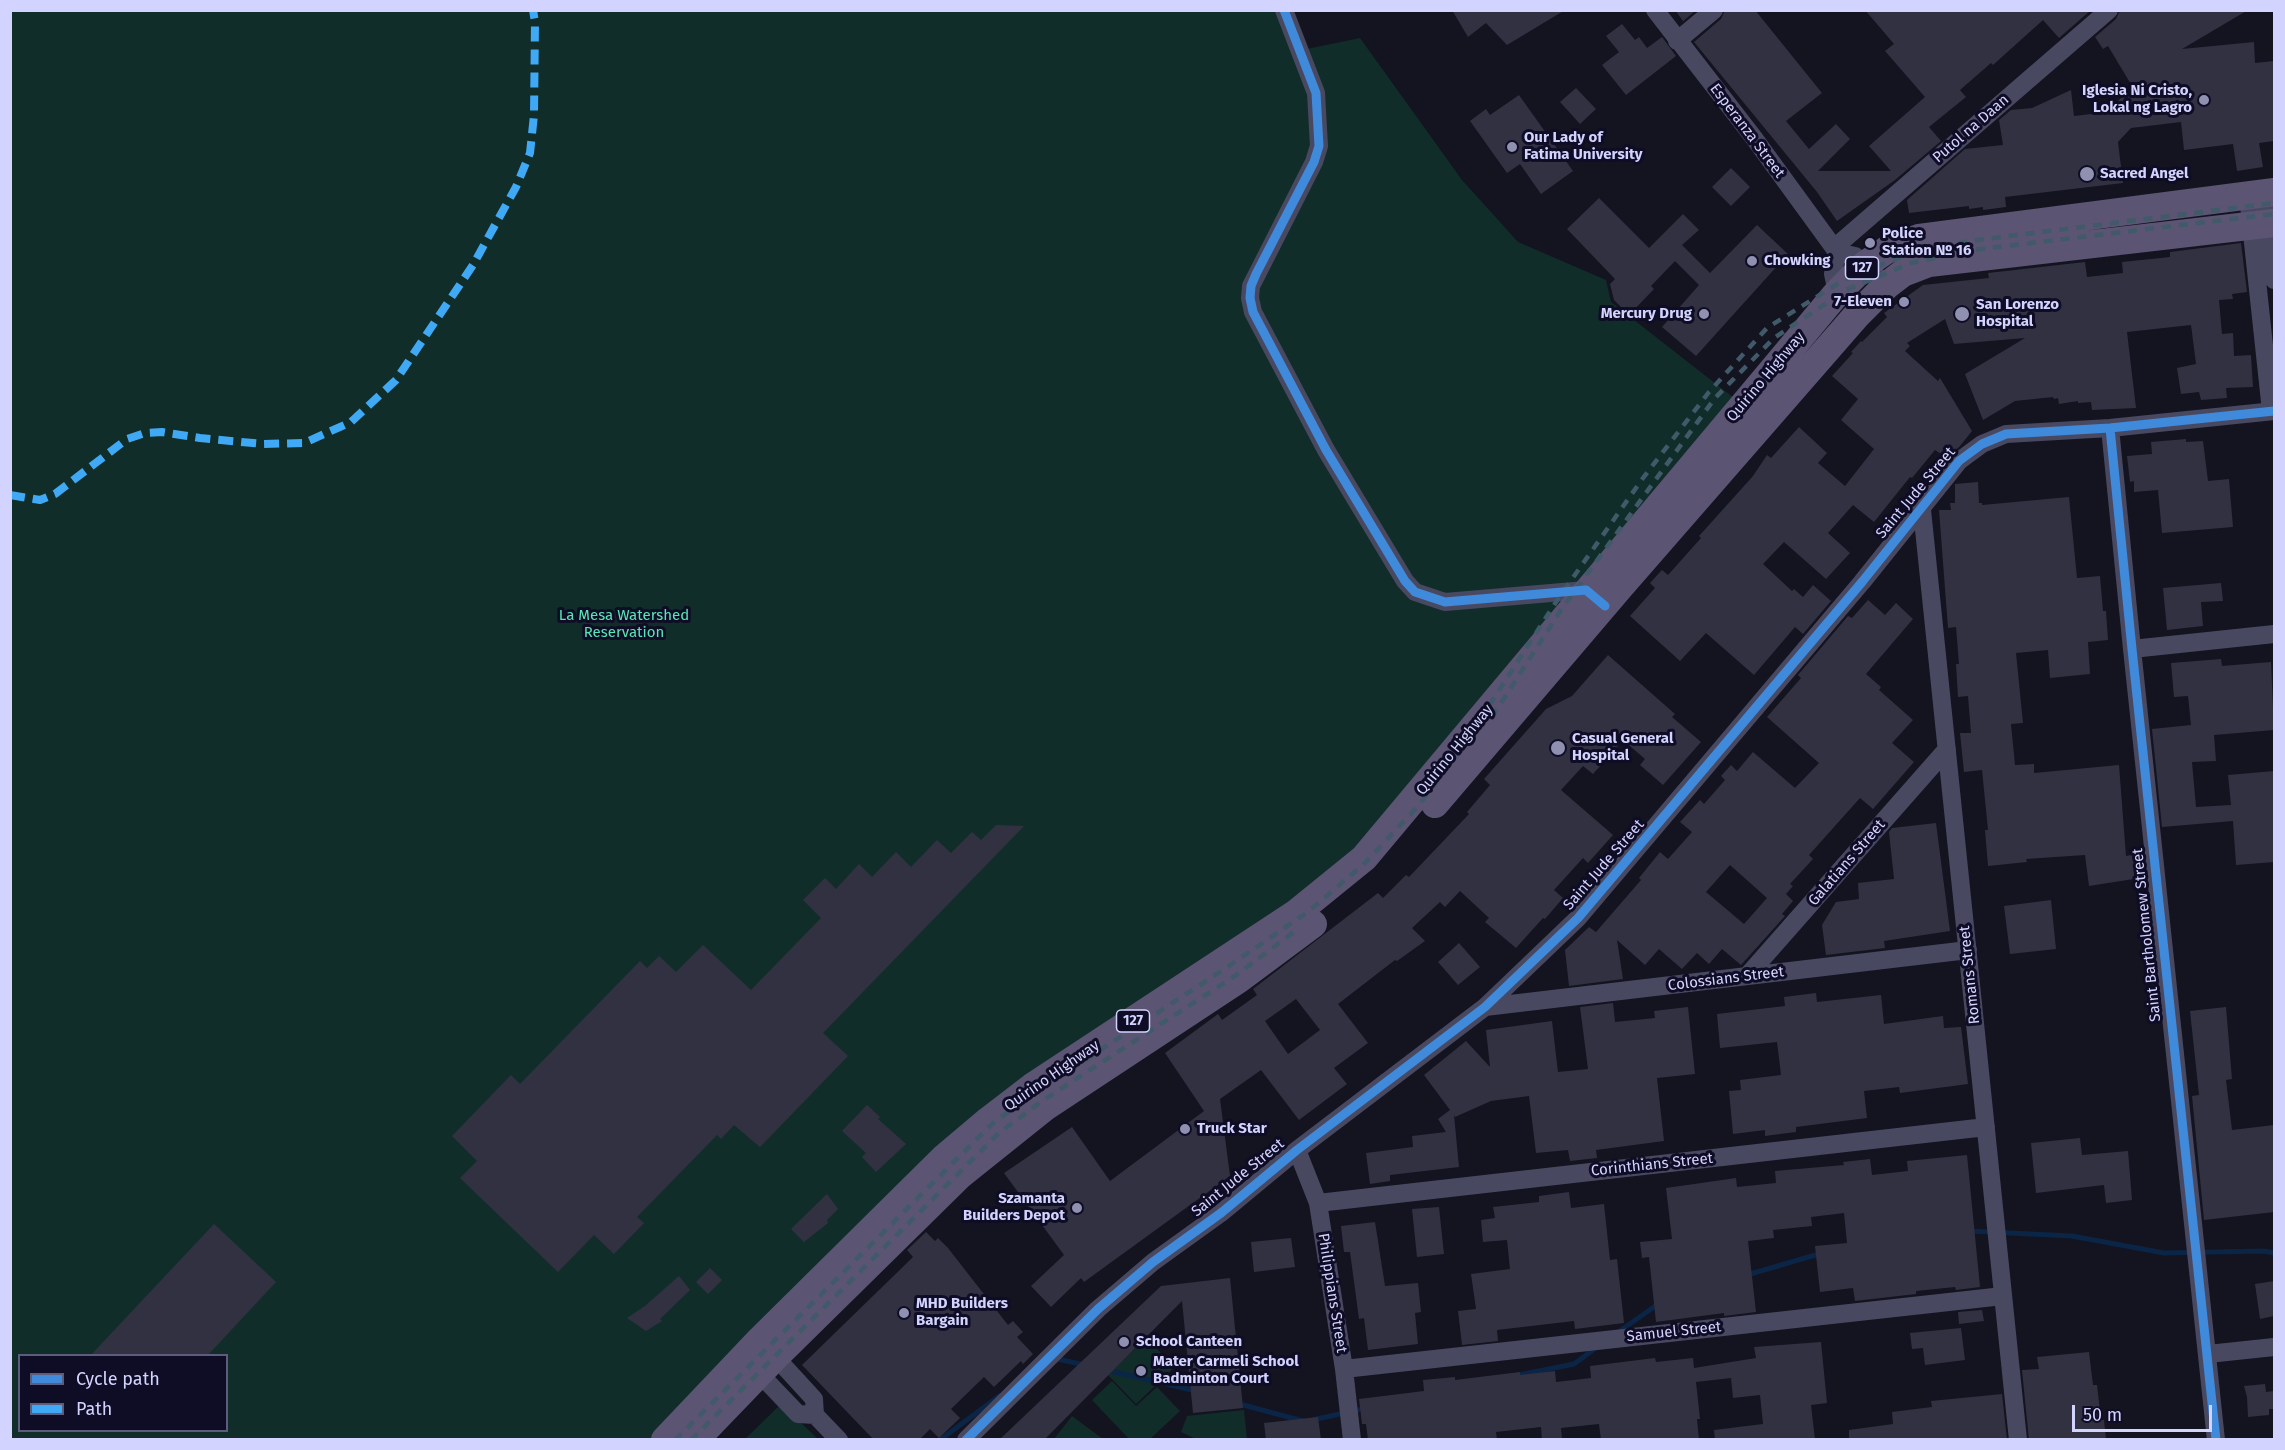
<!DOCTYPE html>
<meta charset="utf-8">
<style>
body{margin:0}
#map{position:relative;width:2285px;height:1450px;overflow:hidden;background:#141320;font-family:"Fira Sans",sans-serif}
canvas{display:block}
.frame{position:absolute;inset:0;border:12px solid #d3d3ff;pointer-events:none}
.legend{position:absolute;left:18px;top:1354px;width:210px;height:78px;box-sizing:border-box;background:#0f0d26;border:2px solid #5d5c7d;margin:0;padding:8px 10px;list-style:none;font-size:18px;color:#d3d3ff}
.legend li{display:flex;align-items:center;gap:12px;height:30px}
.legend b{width:30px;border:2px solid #5d5c7d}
.scale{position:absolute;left:2072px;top:1405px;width:140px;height:27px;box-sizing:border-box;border:3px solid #d3d3ff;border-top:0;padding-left:8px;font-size:18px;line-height:21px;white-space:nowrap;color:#d3d3ff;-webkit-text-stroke:4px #0f0d26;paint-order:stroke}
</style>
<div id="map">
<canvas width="2285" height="1450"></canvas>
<div class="frame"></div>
<ul class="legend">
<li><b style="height:8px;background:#408adc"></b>Cycle path</li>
<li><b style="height:8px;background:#3fa9f5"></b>Path</li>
</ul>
<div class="scale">50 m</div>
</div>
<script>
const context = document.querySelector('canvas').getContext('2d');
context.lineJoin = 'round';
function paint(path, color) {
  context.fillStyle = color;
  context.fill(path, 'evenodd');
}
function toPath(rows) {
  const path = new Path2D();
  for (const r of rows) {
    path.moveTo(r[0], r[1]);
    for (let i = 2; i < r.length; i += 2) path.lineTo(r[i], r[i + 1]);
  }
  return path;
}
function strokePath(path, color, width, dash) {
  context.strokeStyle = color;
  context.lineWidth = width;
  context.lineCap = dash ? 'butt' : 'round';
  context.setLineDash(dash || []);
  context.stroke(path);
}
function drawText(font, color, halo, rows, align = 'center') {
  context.font = font + ' "Fira Sans",sans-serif';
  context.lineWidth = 6;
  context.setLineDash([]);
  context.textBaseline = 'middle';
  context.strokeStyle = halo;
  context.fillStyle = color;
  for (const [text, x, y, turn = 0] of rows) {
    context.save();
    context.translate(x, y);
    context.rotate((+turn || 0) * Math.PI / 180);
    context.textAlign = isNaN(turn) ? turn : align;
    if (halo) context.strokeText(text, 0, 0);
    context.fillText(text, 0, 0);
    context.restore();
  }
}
paint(toPath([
 [10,11,1286,11,1302,50,1360,38,1462,180,1518,242,1606,280,1611,302,1734,398,1586,590,1295,914,665,1439,11,1439],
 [20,1356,226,1356,226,1430,20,1430],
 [1146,1338,1175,1367,1136,1404,1108,1375],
 [1112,1381,1136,1406,1157,1387,1180,1411,1150,1439,1129,1439,1092,1400],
 [781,1404,818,1439,744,1440],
 [1244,1410,1247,1439,1196,1439,1181,1432,1187,1416],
 [1072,1416,1103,1439,1054,1439]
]), '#112d2a');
strokePath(toPath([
 [1969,1231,2072,1236,2164,1253,2264,1251,2274,1253],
 [1747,1275,1822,1253],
 [1617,1333,1658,1304],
 [1053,1358,1085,1365],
 [1106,1370,1196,1391],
 [1514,1376,1574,1364,1597,1347],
 [1236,1403,1303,1421],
 [1312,1420,1367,1408],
 [940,1440,999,1396]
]), '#0a2546', 5);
paint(toPath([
 [1452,10,1565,10,1507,45,1486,23,1468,37],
 [1675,10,1696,10,1680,24,1683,21],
 [1725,10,1755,10,1822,93,1786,121,1809,149,1836,124,1850,139,1818,171,1891,171,1869,146,1925,97,1885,51,1894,44,1865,10,2091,10,2059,38,2043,20,1993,65,1991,63,1960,90,1966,97,1929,127,1941,141,1895,180,1837,221,1817,192,1694,42,1721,19],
 [2120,10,2248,10,2182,49,2254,42,2255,63,2274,61,2274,141,2259,143,2263,167,2237,171,2233,144,2184,150,2181,122,2131,128,2118,142,2123,183,2005,197,2006,207,1983,210,1983,207,1969,209,1969,206,1909,213,1907,200,1965,149,2003,145,1999,120,2011,110,2032,108,2071,90,2074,116,2108,112,2132,86,2108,46,2103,49,2095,37,2116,19],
 [1622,24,1635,40,1639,37,1647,48,1662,37,1676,56,1626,95,1602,65,1619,52,1606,36],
 [1576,88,1596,109,1580,124,1560,102],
 [1519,95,1573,171,1541,194,1520,164,1507,173,1470,121,1486,109,1490,115],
 [1731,168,1750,187,1731,206,1712,187],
 [1599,198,1649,248,1683,214,1699,230,1682,245,1710,273,1757,225,1788,254,1696,356,1662,327,1699,285,1675,261,1651,286,1654,289,1629,315,1614,300,1610,284,1615,279,1567,229],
 [2241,243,2247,292,2232,294,2233,299,2219,300,2222,334,2233,333,2234,356,2251,355,2253,387,2226,388,2227,398,2201,400,2199,392,2181,394,2177,368,2196,364,2191,325,2127,332,2136,408,2092,410,2091,402,2078,403,2078,401,2059,404,2058,398,2054,399,2053,397,2015,401,1983,420,1965,374,2025,338,1954,344,1945,319,1907,343,1910,346,1905,351,1938,381,1940,378,1972,431,1960,446,1947,458,1935,450,1912,478,1910,477,1874,522,1853,505,1828,533,1850,553,1826,579,1784,542,1763,564,1792,591,1794,589,1803,597,1813,585,1831,601,1803,634,1795,627,1754,675,1706,633,1680,661,1630,616,1655,588,1650,583,1662,570,1668,575,1701,538,1699,536,1753,476,1767,455,1771,458,1799,427,1827,453,1818,463,1845,486,1874,449,1841,420,1858,399,1832,376,1853,353,1851,352,1861,341,1862,342,1887,317,1884,313,1923,285,1989,278,1988,273,2085,262,2087,277,2123,273,2122,262,2170,257,2170,252],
 [2186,439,2186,442,2203,441,2208,481,2229,479,2233,527,2162,533,2158,490,2134,492,2134,481,2130,482,2127,456,2152,454,2151,442],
 [1978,482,1979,503,1982,503,1982,505,2069,497,2077,578,2100,576,2103,611,2106,611,2108,640,2088,642,2090,674,2050,678,2048,650,2016,653,2023,723,2011,724,2015,765,2034,764,2034,773,2119,765,2126,856,2137,854,2140,878,2089,886,2085,855,2026,859,2027,862,1988,866,1985,830,1988,830,1982,770,1964,772,1960,733,1971,733,1968,696,1958,697,1956,664,1959,664,1956,627,1948,628,1939,510,1951,510,1950,503,1955,503,1955,484],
 [2221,583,2223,601,2201,602,2203,626,2167,630,2163,588],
 [1868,600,1885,615,1896,603,1913,619,1866,674,1881,687,1879,690,1913,720,1892,743,1914,762,1873,809,1860,798,1809,855,1813,859,1790,884,1793,886,1786,894,1793,901,1782,914,1785,916,1741,965,1722,949,1709,964,1697,953,1682,969,1659,949,1645,965,1617,940,1623,979,1569,986,1565,950,1589,927,1596,932,1641,880,1639,878,1660,852,1668,859,1692,832,1680,822,1700,800,1704,804,1725,780,1721,776,1731,765,1737,771,1753,752,1795,788,1819,763,1767,717,1801,678,1798,675,1848,616,1852,618],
 [1730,865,1767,898,1744,924,1706,892],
 [1608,655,1675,714,1672,717,1701,742,1663,785,1640,765,1645,759,1623,740,1593,774,1583,766,1561,790,1613,835,1588,863,1583,858,1554,890,1563,898,1545,919,1543,918,1516,948,1485,922,1489,918,1460,891,1445,907,1440,902,1412,928,1425,941,1397,961,1395,960,1338,1004,1368,1043,1334,1068,1347,1084,1299,1120,1261,1070,1220,1099,1230,1176,1084,1282,1081,1278,1051,1307,1031,1286,1064,1255,1004,1173,1072,1127,1110,1181,1204,1111,1165,1053,1218,1014,1222,1020,1257,995,1253,989,1378,893,1383,898,1406,875,1409,877,1469,814,1467,812,1490,785,1484,779,1546,709,1572,696],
 [1296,999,1320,1030,1288,1054,1265,1021],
 [2221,659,2222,666,2271,662,2274,730,2214,735,2216,761,2192,762,2196,807,2231,805,2228,775,2274,771,2274,862,2236,865,2233,821,2162,827,2152,729,2191,725,2188,696,2174,697,2171,663],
 [1936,823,1950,931,1884,941,1885,948,1826,955,1822,925,1836,902,1859,899,1858,883,1894,879,1889,832,1892,828],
 [996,825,1024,826,823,1033,848,1056,760,1147,734,1125,721,1139,717,1135,637,1217,644,1223,614,1254,594,1235,558,1272,460,1178,477,1161,452,1136,511,1075,520,1084,640,961,647,968,659,956,676,972,703,945,751,990,821,918,803,900,825,878,836,889,859,864,872,877,896,852,911,867,937,840,951,853,972,832,981,840],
 [2051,900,2056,949,2010,954,2004,906],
 [1459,943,1480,967,1458,985,1438,962],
 [1816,993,1817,1002,1881,995,1884,1024,1943,1016,1944,1028,1961,1027,1968,1084,1900,1093,1899,1087,1864,1091,1867,1118,1796,1127,1796,1132,1765,1136,1765,1130,1733,1134,1729,1091,1741,1090,1740,1080,1781,1075,1777,1042,1720,1048,1717,1014,1785,1006,1784,997],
 [1613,1003,1615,1022,1655,1018,1654,1011,1688,1007,1695,1074,1657,1078,1664,1141,1596,1150,1597,1158,1570,1161,1568,1150,1536,1153,1529,1096,1491,1101,1455,1117,1454,1115,1459,1167,1390,1175,1390,1181,1370,1184,1366,1153,1413,1147,1412,1136,1446,1132,1438,1119,1450,1110,1424,1075,1466,1041,1490,1067,1486,1030,1552,1021,1558,1072,1588,1069,1580,1007],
 [2226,1007,2232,1079,2226,1080,2232,1130,2274,1125,2274,1212,2204,1220,2192,1096,2199,1095,2190,1011],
 [867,1105,880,1117,878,1119,906,1144,876,1172,862,1157,866,1153,842,1131],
 [2080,1138,2082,1155,2128,1151,2132,1200,2106,1203,2104,1185,2036,1193,2031,1143],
 [1967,1155,1980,1287,1956,1290,1955,1287,1916,1291,1916,1294,1855,1301,1853,1288,1820,1292,1815,1246,1847,1243,1844,1213,1811,1217,1812,1226,1773,1230,1774,1238,1748,1241,1756,1312,1724,1316,1724,1313,1656,1322,1649,1257,1642,1258,1640,1242,1672,1239,1666,1188,1736,1178,1737,1187,1776,1183,1775,1171,1844,1165,1843,1162,1870,1159,1872,1175,1908,1171,1907,1161],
 [1569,1192,1571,1208,1604,1204,1610,1260,1617,1259,1624,1323,1575,1329,1574,1321,1497,1330,1498,1341,1462,1345,1458,1311,1476,1309,1471,1274,1510,1269,1507,1240,1483,1242,1481,1220,1495,1218,1493,1207,1539,1202,1539,1196],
 [827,1194,838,1209,827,1220,828,1223,804,1242,791,1229],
 [1439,1207,1444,1254,1417,1257,1412,1209],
 [1375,1222,1385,1286,1418,1283,1421,1312,1415,1313,1418,1344,1368,1350,1364,1318,1359,1319,1350,1252,1344,1252,1341,1226],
 [214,1224,276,1282,207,1356,90,1356],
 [926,1232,935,1241,938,1238,948,1248,1008,1325,1013,1321,1023,1332,1017,1337,1033,1354,1023,1364,1021,1361,994,1387,984,1377,951,1409,960,1418,939,1438,930,1429,919,1440,874,1440,802,1365,913,1257,907,1250],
 [1291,1238,1295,1267,1254,1272,1251,1242],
 [710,1268,722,1280,708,1294,696,1282],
 [679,1276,690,1290,660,1319,662,1321,646,1331,627,1318,645,1306],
 [1230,1278,1243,1408,1193,1413,1182,1301,1044,1440,999,1440,1161,1286],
 [2274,1281,2274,1316,2260,1319,2255,1284],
 [1982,1310,1984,1321,1959,1324,1958,1312],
 [1961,1328,1965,1360,1925,1365,1923,1348,1912,1349,1910,1333],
 [1821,1342,1827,1403,1811,1405,1815,1440,1715,1440,1714,1430,1763,1424,1760,1395,1733,1398,1731,1378,1696,1382,1700,1419,1697,1419,1699,1440,1601,1440,1599,1424,1561,1428,1562,1439,1554,1440,1542,1440,1541,1427,1496,1432,1497,1440,1368,1440,1366,1424,1362,1424,1359,1399,1424,1391,1423,1380,1455,1377,1455,1380,1520,1372,1520,1375,1555,1371,1556,1382,1591,1378,1590,1366,1655,1358,1656,1362,1693,1358,1694,1368,1756,1358,1754,1347],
 [2089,1352,2093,1385,2097,1385,2101,1420,2104,1420,2106,1440,2029,1440,2022,1370,2039,1369,2037,1357],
 [2265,1384,2266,1392,2274,1391,2274,1409,2269,1409,2269,1415,2248,1417,2247,1397,2244,1386],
 [2002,1394,2007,1440,1849,1440,1849,1430,1893,1424,1892,1412,1932,1407,1931,1401],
 [1318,1417,1321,1440,1266,1440,1264,1423]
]), '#323142');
strokePath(toPath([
 [1284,10,1316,93,1319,146,1314,162,1251,286,1250,298,1253,312,1326,450,1405,581,1415,592,1445,602,1586,590,1592,595],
 [1655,10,1754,138,1837,252,1855,256,1866,264,1886,286],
 [1677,41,1714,10],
 [2265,193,2274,280],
 [2248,196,2271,411],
 [1834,248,2109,10],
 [1837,252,1833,274,1837,293],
 [2110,428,2132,649,2216,1440],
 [1922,510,2018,1440],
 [2132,649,2274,634],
 [1747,976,1947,749],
 [1485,1007,1968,950],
 [1297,1150,1318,1203,1344,1369,1352,1440],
 [1318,1203,1986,1127],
 [769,1350,814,1399,815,1415,839,1440],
 [2208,1354,2274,1347],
 [753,1367,798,1414,815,1415],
 [1344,1369,2003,1296],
 [966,1440,1098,1309,1153,1262,1221,1213,1297,1150,1485,1007,1578,918,1862,582,1959,461,1982,444,2006,434,2110,428,2274,411]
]), '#484961', 18);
strokePath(toPath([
 [1435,804,1620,587,1857,315,1886,286,1903,273,1929,263,2274,223],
 [665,1440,760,1340,944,1158,989,1120,1032,1087,1295,914,1364,858,1797,341,1837,293,1866,264,1888,249,1919,238,2274,192],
 [695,1440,775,1357,960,1175,1045,1107,1239,979,1313,924]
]), '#5b5473', 28);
strokePath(toPath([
 [1492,717,1561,610,1715,398,1774,338,1846,290,1911,263,1972,250,2274,214],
 [675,1440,992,1124,1036,1092,1229,966,1309,911,1365,863,1419,805,1463,746,1558,599,1643,478,1709,392,1767,328,1842,281,1908,254,1969,241,2274,203],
 [691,1440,999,1133,1042,1101,1235,976,1294,932]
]), '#405a6a', 4.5, [9, 8]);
strokePath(toPath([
 [10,495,40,500,55,494,127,439,145,433,162,432,200,438,263,444,304,443,351,422,396,380,473,265,516,187,530,153,534,115,535,22,533,10]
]), '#3fa9f5', 8, [15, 8]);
strokePath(toPath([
 [1284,10,1316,93,1319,146,1314,162,1256,274,1251,286,1250,298,1253,312,1326,450,1405,581,1415,592,1445,602,1586,590,1605,606],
 [2110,428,2132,649,2216,1440],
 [966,1440,1098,1309,1153,1262,1221,1213,1297,1150,1485,1007,1578,918,1862,582,1959,461,1982,444,2006,434,2110,428,2274,411]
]), '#408adc', 9);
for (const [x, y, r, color] of [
 [2204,100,6,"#9090b1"],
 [1512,147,6,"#9090b1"],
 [2087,174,8,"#9090b1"],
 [1870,243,6,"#9090b1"],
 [1752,261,6,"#9090b1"],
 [1904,302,6,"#9090b1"],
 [1704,314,6,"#9090b1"],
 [1962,314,8,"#9090b1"],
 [1558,748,8,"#9090b1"],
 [1185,1129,6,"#9090b1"],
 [1077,1208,6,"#9090b1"],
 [904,1313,6,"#9090b1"],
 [1124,1342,6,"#9090b1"],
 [1141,1371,6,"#9090b1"]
]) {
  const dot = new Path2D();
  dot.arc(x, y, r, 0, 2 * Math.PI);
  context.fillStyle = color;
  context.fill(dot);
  strokePath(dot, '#0f0d26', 2);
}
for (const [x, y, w] of [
 [1862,268,33],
 [1133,1021,33]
]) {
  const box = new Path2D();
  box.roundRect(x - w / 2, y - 11, w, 22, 4.5);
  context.fillStyle = '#0f0d26';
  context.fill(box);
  strokePath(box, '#d3d3ff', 1.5);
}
drawText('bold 14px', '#d3d3ff', null, [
 ["127",1862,268],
 ["127",1133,1021]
]);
drawText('bold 15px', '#d3d3ff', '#0f0d26', [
 ["Iglesia Ni Cristo,",2192,91,"right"],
 ["Lokal ng Lagro",2192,108,"right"],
 ["Our Lady of",1524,138],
 ["Fatima University",1524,155],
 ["Sacred Angel",2100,174],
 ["Police",1882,234],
 ["Station № 16",1882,251],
 ["Chowking",1764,261],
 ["7-Eleven",1892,302,"right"],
 ["San Lorenzo",1976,305],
 ["Hospital",1976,322],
 ["Mercury Drug",1692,314,"right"],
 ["Casual General",1572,739],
 ["Hospital",1572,756],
 ["Truck Star",1197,1129],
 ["Szamanta",1065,1199,"right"],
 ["Builders Depot",1065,1216,"right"],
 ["MHD Builders",916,1304],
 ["Bargain",916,1321],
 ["School Canteen",1136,1342],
 ["Mater Carmeli School",1153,1362],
 ["Badminton Court",1153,1379]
], 'left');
drawText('15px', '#d3d3ff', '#0f0d26', [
 ["Putol na Daan",1971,129,-41],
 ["Esperanza Street",1747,131,53],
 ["Quirino Highway",1766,377,-50],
 ["Saint Jude Street",1916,493,-50],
 ["Quirino Highway",1455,750,-51],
 ["Galatians Street",1847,863,-49],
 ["Saint Jude Street",1604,865,-49],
 ["Saint Bartholomew Street",2147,935,-96],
 ["Romans Street",1970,975,-96],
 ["Colossians Street",1726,979,-7],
 ["Quirino Highway",1052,1076,-35],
 ["Corinthians Street",1652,1165,-6],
 ["Saint Jude Street",1238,1178,-39],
 ["Philippians Street",1332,1293,81],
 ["Samuel Street",1674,1332,-6]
]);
drawText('15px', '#57e7b5', '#0f0d26', [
 ["La Mesa Watershed",624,616],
 ["Reservation",624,633]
]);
</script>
